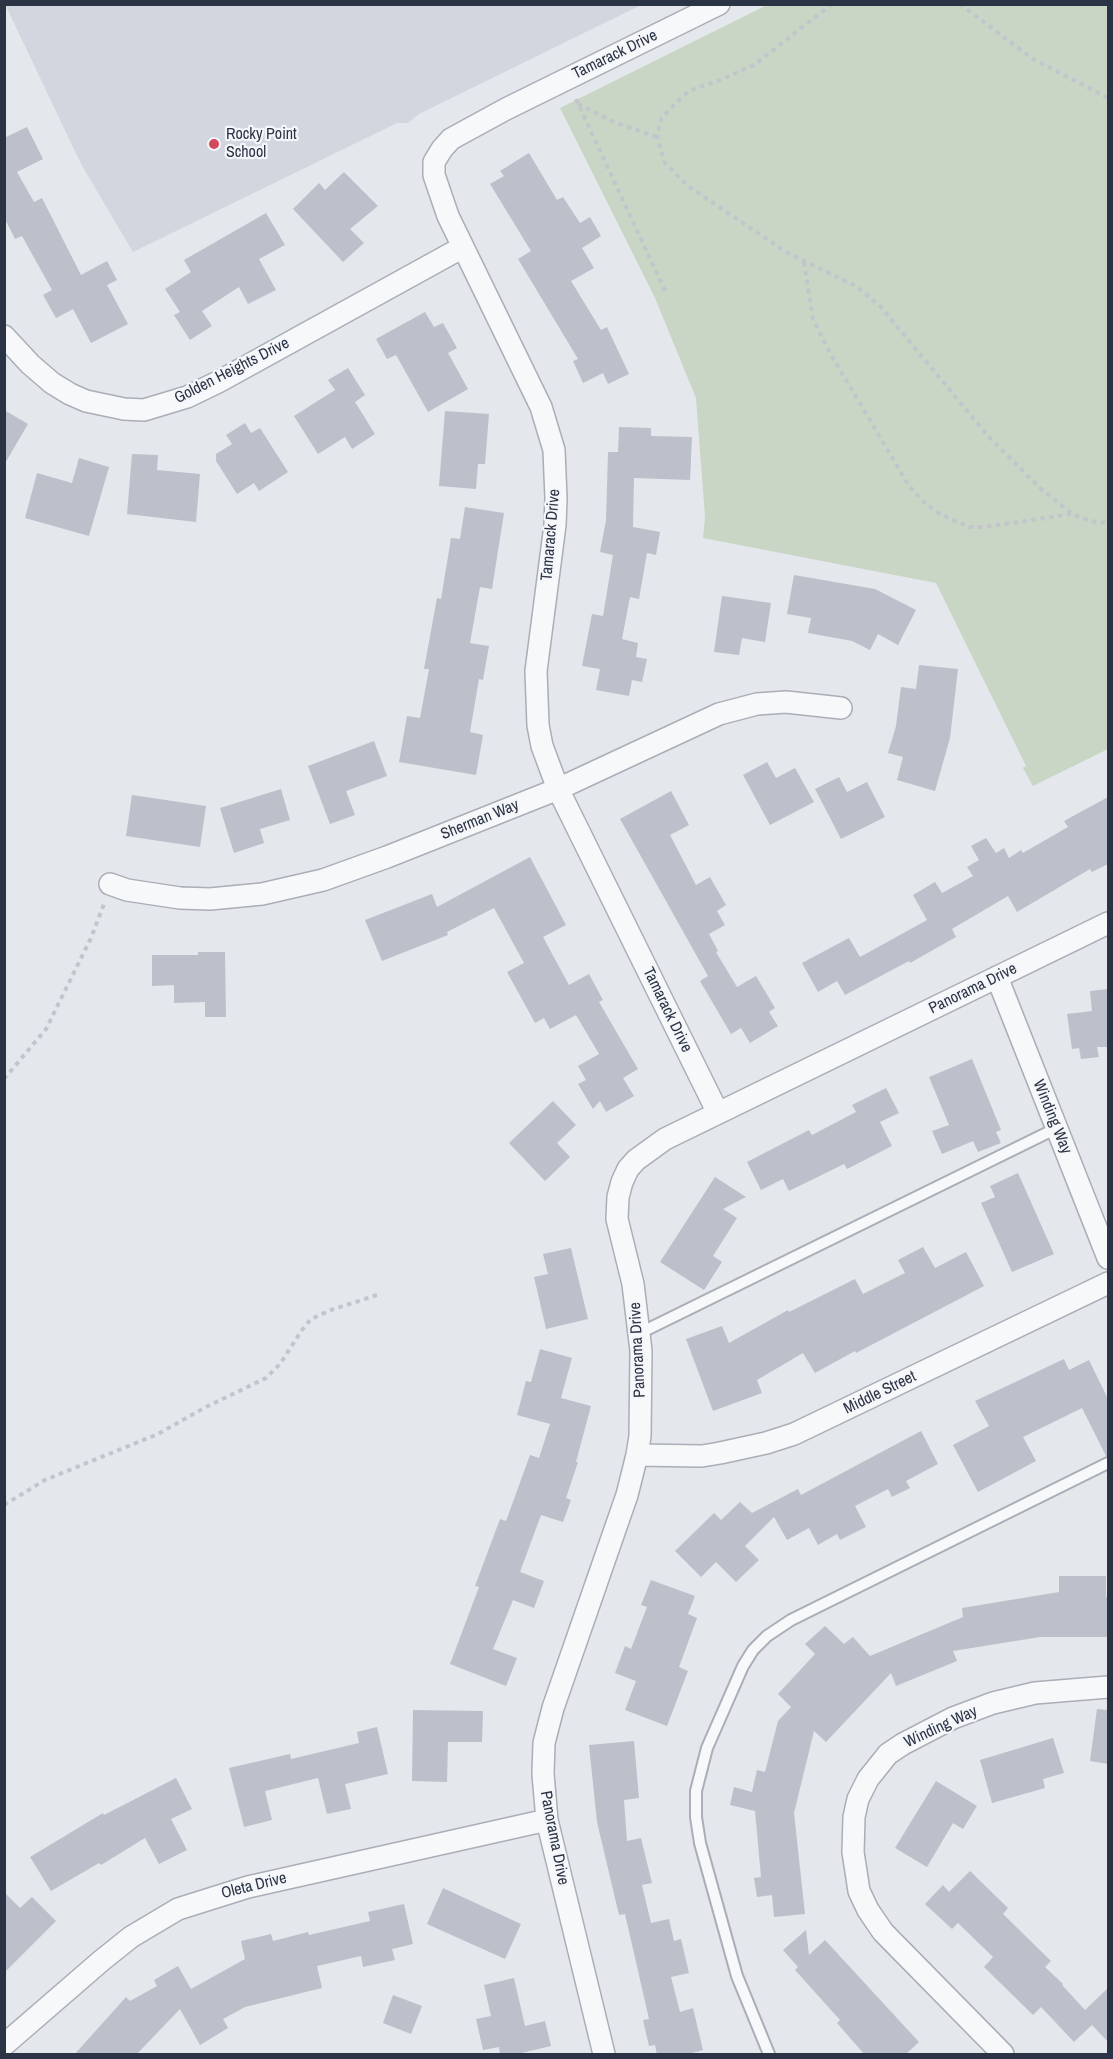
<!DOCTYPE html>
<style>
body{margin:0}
#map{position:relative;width:1113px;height:2059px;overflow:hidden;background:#e4e7ec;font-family:"Archivo Narrow",sans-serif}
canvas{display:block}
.frame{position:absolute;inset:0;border:6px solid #2b3445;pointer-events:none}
</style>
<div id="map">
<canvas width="1113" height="2059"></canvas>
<div class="frame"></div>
</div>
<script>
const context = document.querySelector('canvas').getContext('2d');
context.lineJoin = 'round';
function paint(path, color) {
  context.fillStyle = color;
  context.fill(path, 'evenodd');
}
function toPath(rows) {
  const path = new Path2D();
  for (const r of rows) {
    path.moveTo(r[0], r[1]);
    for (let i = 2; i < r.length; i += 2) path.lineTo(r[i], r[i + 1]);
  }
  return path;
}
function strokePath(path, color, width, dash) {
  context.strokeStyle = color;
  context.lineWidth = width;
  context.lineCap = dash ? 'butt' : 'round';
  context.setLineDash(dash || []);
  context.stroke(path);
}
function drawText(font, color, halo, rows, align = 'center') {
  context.font = font + ' "Archivo Narrow",sans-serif';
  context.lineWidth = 4.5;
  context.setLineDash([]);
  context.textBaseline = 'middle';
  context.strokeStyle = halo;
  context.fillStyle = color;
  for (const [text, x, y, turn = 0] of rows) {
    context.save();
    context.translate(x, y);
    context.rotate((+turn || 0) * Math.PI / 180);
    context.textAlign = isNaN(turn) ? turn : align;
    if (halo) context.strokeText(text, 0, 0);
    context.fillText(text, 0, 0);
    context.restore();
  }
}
paint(toPath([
 [5,4,641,4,641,5,419,114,408,123,397,123,133,252,81,164]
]), '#d2d6de');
paint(toPath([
 [769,4,1108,5,1108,749,1033,786,1023,768,1026,766,936,583,703,538,705,517,696,398,655,298,560,108]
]), '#c9d6c5');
paint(toPath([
 [27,127,43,159,17,172,34,202,42,198,81,275,107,261,117,280,107,285,128,324,91,343,73,309,56,318,43,295,52,290,22,236,15,239,4,217,4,138],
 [529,153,557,200,563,197,580,223,590,217,601,236,582,248,594,268,571,281,601,330,607,327,629,374,608,384,603,373,583,383,573,361,578,359,518,259,531,251,490,184,504,176,500,171],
 [344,172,378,206,350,229,364,243,343,262,293,209,319,183,325,190],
 [266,213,285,245,259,259,276,290,248,304,239,287,202,311,212,326,190,340,174,315,180,312,165,289,191,272,184,260],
 [425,312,434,327,443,323,457,348,448,353,468,389,428,412,396,355,387,359,376,339],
 [348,368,365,395,355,402,375,434,352,449,345,437,318,454,294,416,335,390,328,380],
 [4,410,28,424,4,465],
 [445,411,489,414,485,464,478,464,476,489,439,486],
 [245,423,251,433,260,428,288,472,259,491,254,483,237,494,216,461,216,454,232,444,226,435],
 [619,427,651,428,651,436,692,437,690,480,634,478,633,527,660,532,656,555,647,553,639,599,630,597,622,639,638,643,636,657,647,659,642,682,632,680,629,696,596,690,600,669,582,666,592,614,603,616,613,555,600,552,606,520,608,452,618,452],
 [132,454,158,455,157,470,200,474,196,522,127,514],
 [79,458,109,467,89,536,25,518,37,473,72,483],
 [465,507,504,513,492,589,480,587,470,643,489,646,483,680,479,679,470,732,483,735,476,775,399,762,407,716,420,718,429,669,424,669,437,598,441,599,451,538,460,539],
 [794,575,875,589,916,610,898,645,878,634,870,650,852,641,808,633,811,618,787,614],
 [722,596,771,603,765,642,742,638,739,655,714,652],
 [919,665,958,669,950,738,935,791,897,780,903,757,888,753,896,726,901,687,916,689],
 [374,741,387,776,346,791,355,815,330,824,308,766],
 [767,762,776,778,795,768,814,802,770,825,743,775],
 [839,777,847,792,867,782,885,817,841,839,815,789],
 [281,789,290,820,260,829,264,843,234,853,220,808],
 [671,791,689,825,670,835,696,885,710,877,726,905,717,911,725,925,709,934,718,951,716,952,737,987,756,976,775,1008,769,1012,778,1026,750,1043,741,1028,731,1034,700,981,708,976,620,819],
 [132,795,206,806,200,847,126,836],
 [1108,797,1108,864,1092,872,1090,869,1017,912,1008,896,952,929,956,937,910,963,909,961,845,995,837,981,818,992,802,963,849,938,860,957,927,920,913,895,935,882,942,893,973,876,967,867,979,860,971,846,986,838,996,853,1004,848,1009,858,1021,850,1023,853,1068,827,1064,821],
 [530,857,566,925,543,937,569,985,589,974,603,1000,599,1002,638,1069,623,1078,634,1096,606,1112,600,1101,593,1109,578,1084,586,1080,578,1066,599,1054,576,1015,550,1029,544,1018,535,1023,507,972,524,963,494,908,447,932,448,935,382,961,365,920,432,894,437,907],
 [198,952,225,952,226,1017,205,1017,205,1002,174,1003,174,985,152,986,152,955,198,955],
 [1108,989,1108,1047,1097,1047,1099,1057,1081,1059,1079,1048,1072,1049,1067,1014,1092,1011,1090,991],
 [972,1059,1001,1130,996,1132,1001,1143,978,1152,973,1141,942,1154,932,1131,949,1125,929,1077],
 [886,1088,899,1113,880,1122,892,1146,847,1169,844,1164,789,1191,783,1179,761,1190,747,1162,809,1130,812,1135,856,1112,852,1105],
 [553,1101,576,1125,557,1143,570,1157,545,1181,509,1143],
 [1018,1173,1054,1254,1012,1272,981,1203,995,1197,990,1186],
 [715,1177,746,1197,723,1209,737,1218,713,1256,722,1262,704,1290,660,1262],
 [923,1247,935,1268,966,1252,984,1286,856,1353,855,1351,815,1373,803,1353,757,1380,762,1393,713,1411,686,1339,722,1326,729,1343,788,1310,789,1312,855,1279,863,1294,905,1273,898,1260],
 [571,1248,588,1319,546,1329,534,1277,548,1274,543,1254],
 [540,1349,572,1358,561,1398,591,1406,576,1462,578,1462,566,1498,571,1500,563,1522,541,1515,520,1572,544,1581,534,1608,513,1600,493,1649,517,1658,506,1686,450,1664,479,1587,475,1586,500,1519,506,1521,530,1455,539,1458,550,1424,517,1415,526,1381,531,1382],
 [1064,1359,1069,1370,1089,1360,1108,1399,1108,1456,1106,1456,1082,1408,1023,1437,1036,1461,978,1492,953,1445,989,1426,975,1401],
 [921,1431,938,1464,906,1481,910,1488,892,1497,888,1489,855,1506,866,1527,840,1540,837,1534,818,1545,809,1528,787,1540,774,1517,745,1546,759,1560,736,1582,716,1562,701,1577,675,1551,714,1513,721,1520,740,1502,752,1513,798,1489,801,1495],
 [1059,1576,1106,1576,1106,1597,1108,1597,1108,1637,1040,1637,953,1651,957,1661,896,1686,891,1673,826,1742,814,1731,794,1813,805,1914,774,1917,772,1895,757,1897,754,1878,761,1877,755,1811,730,1805,734,1787,752,1792,757,1770,765,1772,778,1721,791,1707,778,1694,815,1654,805,1644,825,1626,844,1644,853,1637,870,1656,963,1617,962,1608,1059,1592],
 [651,1580,695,1596,688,1614,697,1618,679,1667,688,1671,667,1726,625,1710,636,1681,615,1673,625,1646,631,1649,647,1607,641,1605],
 [1097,1709,1108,1710,1108,1764,1090,1761],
 [413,1710,483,1711,482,1742,448,1742,447,1782,412,1781],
 [377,1727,388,1774,345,1784,351,1809,327,1814,318,1778,265,1791,272,1820,244,1827,229,1768,290,1754,291,1759,359,1743,357,1732],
 [1053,1738,1064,1773,1043,1779,1045,1788,992,1803,980,1760],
 [634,1741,639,1798,624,1800,627,1841,641,1838,652,1883,642,1885,651,1923,669,1919,674,1941,681,1939,689,1973,671,1977,680,2012,693,2008,703,2050,685,2055,657,2055,655,2045,649,2046,643,2020,649,2019,625,1914,619,1915,597,1822,589,1745],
 [176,1778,192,1809,171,1819,187,1850,159,1864,145,1838,101,1865,99,1863,51,1891,30,1857,103,1813,104,1815],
 [936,1781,977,1806,963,1829,953,1823,927,1867,895,1848],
 [970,1871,1008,1908,1003,1914,1051,1961,1045,1967,1063,1984,1062,1985,1085,2010,1108,1988,1108,2042,1092,2025,1074,2042,1041,2007,1033,2015,984,1967,993,1957,958,1923,952,1929,925,1904,943,1885,949,1892],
 [443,1888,521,1924,505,1959,427,1924],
 [4,1892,20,1908,32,1897,56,1921,4,1973],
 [404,1904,413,1944,392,1949,395,1960,363,1967,361,1956,317,1966,322,1988,245,2007,223,2019,228,2028,200,2045,180,2009,136,2055,74,2055,126,1997,130,2001,157,1986,154,1980,178,1966,191,1989,245,1959,241,1941,271,1934,273,1941,308,1932,309,1935,370,1921,368,1912],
 [806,1930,809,1955,825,1940,919,2042,905,2055,865,2055,837,2023,840,2020,795,1970,798,1967,783,1950],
 [514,1978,525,2026,545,2021,551,2046,513,2055,500,2055,499,2047,483,2050,476,2019,491,2016,484,1985],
 [393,1995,422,2006,411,2034,383,2023]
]), '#bbc0ca');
const service = toPath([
 [640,1333,1057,1128],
 [769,2054,737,1976,700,1843,696,1817,696,1791,707,1748,743,1666,753,1650,767,1636,791,1620,1108,1463]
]);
const minor = toPath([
 [4,336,30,364,52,383,70,394,86,401,124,409,144,410,187,397,218,382,463,247],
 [110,884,127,890,180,898,210,899,262,894,323,880,387,857,558,789,719,714,757,704,786,702,841,708],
 [997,977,1108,1258],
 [718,1113,558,789,542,746,538,725,536,671,555,525,556,498,554,450,541,407,448,216,434,175,434,162,442,149,451,139,506,109,719,4],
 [637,1455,702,1456,720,1453,766,1443,794,1434,1108,1283],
 [4,2045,101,1961,131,1937,178,1909,248,1887,547,1820],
 [604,2054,547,1820,543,1774,544,1743,553,1708,627,1495,637,1455,640,1436,641,1351,633,1284,617,1219,618,1197,622,1182,628,1169,636,1160,665,1139,1108,923],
 [1003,2054,883,1932,868,1910,859,1891,853,1852,854,1817,858,1799,868,1779,888,1754,903,1744,953,1718,993,1703,1035,1693,1108,1687]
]);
strokePath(service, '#a9aeb7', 14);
strokePath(minor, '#a9aeb7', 24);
strokePath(toPath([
 [832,4,754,65,720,80,689,91,674,105,661,119,657,137,665,163,688,186,786,252,856,286,880,306,988,436,1039,487,1072,514,1090,521,1108,523],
 [960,4,1033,59,1108,98],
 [576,99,666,293],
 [578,104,614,122,657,137],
 [804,262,813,319,830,353,909,486,925,503,940,514,969,527,985,527,1071,514],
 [4,1079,46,1029,91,938,104,904],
 [4,1505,45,1480,158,1434,204,1408,266,1378,280,1364,302,1330,311,1319,331,1310,377,1295]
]), '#c2c5cb', 4, [4.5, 4.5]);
strokePath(service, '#f7f8fa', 10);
strokePath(minor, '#f7f8fa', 21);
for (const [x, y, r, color] of [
 [214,144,6,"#d1495b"]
]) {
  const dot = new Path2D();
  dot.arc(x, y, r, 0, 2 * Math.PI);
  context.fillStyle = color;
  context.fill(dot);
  strokePath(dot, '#f4f6f9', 2);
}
drawText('16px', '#2b3445', '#f4f6f9', [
 ["Tamarack Drive",615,55,-26],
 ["Golden Heights Drive",232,371,-27],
 ["Tamarack Drive",551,535,-85],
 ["Sherman Way",480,820,-22],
 ["Panorama Drive",973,989,-26],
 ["Tamarack Drive",667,1010,64],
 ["Winding Way",1052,1117,68],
 ["Panorama Drive",638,1350,-93],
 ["Middle Street",880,1393,-26],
 ["Winding Way",941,1727,-25],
 ["Panorama Drive",554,1838,79],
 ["Oleta Drive",254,1886,-14]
]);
drawText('16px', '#2b3445', '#f4f6f9', [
 ["Rocky Point",226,135],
 ["School",226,153]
], 'left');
</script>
